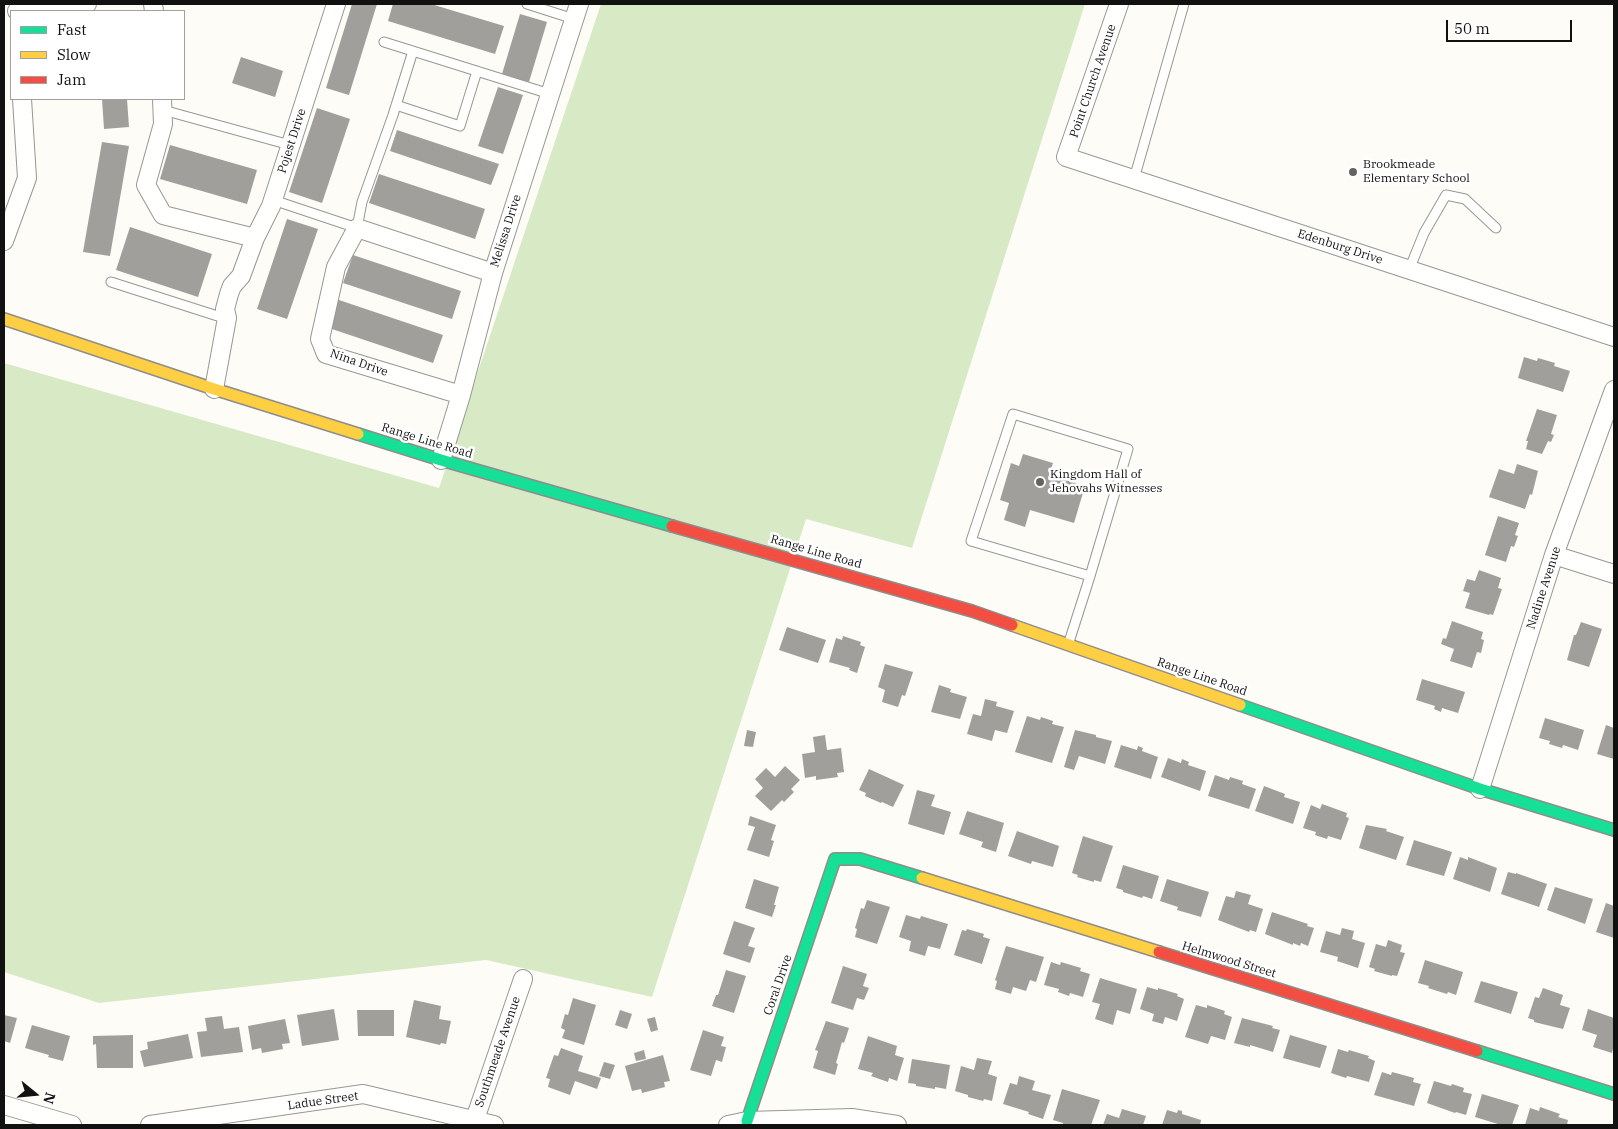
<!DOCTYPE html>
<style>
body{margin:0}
#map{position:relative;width:1618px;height:1129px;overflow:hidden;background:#fdfcf7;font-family:"IBM Plex Serif",serif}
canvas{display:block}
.frame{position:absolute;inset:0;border:5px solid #111;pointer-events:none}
.legend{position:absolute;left:10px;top:10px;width:175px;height:90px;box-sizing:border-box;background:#fff;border:1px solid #a0a0a0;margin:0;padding:6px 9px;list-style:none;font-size:15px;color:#111}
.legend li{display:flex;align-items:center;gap:10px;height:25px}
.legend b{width:25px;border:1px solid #a0a0a0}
.north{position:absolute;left:10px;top:1069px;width:50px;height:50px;-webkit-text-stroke:4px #fff;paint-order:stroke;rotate:107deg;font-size:14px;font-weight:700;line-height:20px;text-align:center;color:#111}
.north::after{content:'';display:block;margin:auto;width:18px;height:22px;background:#111;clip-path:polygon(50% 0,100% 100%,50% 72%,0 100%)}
.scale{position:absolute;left:1446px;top:20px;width:126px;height:22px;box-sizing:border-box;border:2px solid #111;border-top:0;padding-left:6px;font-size:15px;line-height:18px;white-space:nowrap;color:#111;-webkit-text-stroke:4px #fff;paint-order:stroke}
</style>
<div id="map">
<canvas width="1618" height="1129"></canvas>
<div class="frame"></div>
<ul class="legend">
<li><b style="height:6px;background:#16e098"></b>Fast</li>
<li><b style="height:6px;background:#ffcf43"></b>Slow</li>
<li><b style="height:6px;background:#f24e42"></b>Jam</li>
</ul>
<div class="north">N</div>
<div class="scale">50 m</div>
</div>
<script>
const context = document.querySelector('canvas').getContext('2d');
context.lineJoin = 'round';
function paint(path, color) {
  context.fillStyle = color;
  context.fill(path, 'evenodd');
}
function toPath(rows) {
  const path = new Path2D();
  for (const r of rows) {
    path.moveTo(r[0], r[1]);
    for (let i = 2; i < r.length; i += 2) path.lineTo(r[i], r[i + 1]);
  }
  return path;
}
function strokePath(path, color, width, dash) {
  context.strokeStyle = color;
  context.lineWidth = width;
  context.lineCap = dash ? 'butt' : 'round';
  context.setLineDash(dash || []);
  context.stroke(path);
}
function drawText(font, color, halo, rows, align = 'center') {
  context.font = font + ' "IBM Plex Serif",serif';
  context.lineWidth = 5;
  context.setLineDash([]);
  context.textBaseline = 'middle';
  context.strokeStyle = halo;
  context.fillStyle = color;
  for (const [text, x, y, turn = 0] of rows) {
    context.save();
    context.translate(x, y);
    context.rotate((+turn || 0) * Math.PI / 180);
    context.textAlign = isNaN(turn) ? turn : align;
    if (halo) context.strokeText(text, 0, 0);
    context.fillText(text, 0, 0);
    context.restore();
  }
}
paint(toPath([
 [601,4,1085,4,912,548,806,519,652,997,486,960,99,1003,4,972,4,363,439,488]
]), '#d8eac5');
paint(toPath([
 [352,4,377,4,349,95,326,88],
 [393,4,431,4,504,26,495,54,388,21],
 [520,14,547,22,529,82,502,74],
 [241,57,283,71,275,97,232,83],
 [498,87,523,95,503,154,478,146],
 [102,99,127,99,129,127,104,129],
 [317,108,350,119,322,203,289,192],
 [397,130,499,164,491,185,390,151],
 [102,142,129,146,110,256,83,252],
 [170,145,257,170,247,204,160,179],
 [379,174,485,209,475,239,369,203],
 [287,219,318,229,287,319,257,309],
 [130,227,212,254,198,297,116,270],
 [353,255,461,291,452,319,343,283],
 [336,299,443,335,433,363,326,327],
 [1524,357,1537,361,1538,358,1555,363,1554,366,1570,371,1563,392,1518,378],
 [1537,409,1557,415,1551,434,1554,435,1551,442,1548,441,1542,454,1526,449,1528,441,1526,441],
 [1023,454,1053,463,1049,475,1085,486,1074,523,1030,510,1025,527,1004,520,1009,503,1000,500,1011,463,1019,466],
 [1517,464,1538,471,1532,495,1530,494,1525,509,1489,497,1499,469,1514,474],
 [1498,516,1519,523,1515,535,1518,536,1514,547,1511,546,1506,562,1485,555],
 [1479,570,1501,578,1498,588,1502,589,1493,615,1490,614,1489,615,1465,608,1470,593,1463,591,1467,579,1475,581],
 [1452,621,1483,632,1481,639,1484,640,1481,653,1477,652,1472,668,1450,661,1454,649,1441,644,1443,638,1446,639],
 [1581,622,1602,629,1589,667,1567,660,1574,635,1576,635],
 [787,627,826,640,818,663,779,650],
 [843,636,861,642,860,645,865,647,857,673,849,670,850,668,829,662,836,638,842,640],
 [885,664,913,672,905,696,902,695,898,707,882,702,885,690,878,687],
 [1422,679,1465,692,1458,713,1442,708,1441,712,1434,709,1435,706,1416,700],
 [939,685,951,689,950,692,967,697,960,719,931,712],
 [985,699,997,702,996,706,1014,711,1007,733,995,730,992,741,967,734,973,714,981,716],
 [1027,716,1040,720,1041,717,1053,721,1052,724,1064,727,1052,763,1015,752],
 [1545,718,1584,730,1578,750,1563,745,1562,748,1549,744,1550,741,1539,738],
 [1606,725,1614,728,1614,759,1597,754],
 [747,730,756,732,753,747,744,746],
 [1075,730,1096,735,1096,737,1112,741,1105,764,1079,756,1074,770,1064,767],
 [825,735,827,750,841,748,844,772,837,773,838,777,816,780,816,776,805,778,802,754,815,752,813,737],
 [1121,745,1137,750,1138,746,1143,748,1142,751,1158,757,1151,779,1114,767],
 [1168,758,1181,763,1182,759,1189,762,1188,765,1206,771,1200,791,1161,777],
 [785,766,800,780,791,789,794,792,784,802,782,800,771,811,755,796,763,788,755,779,766,768,775,777],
 [869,769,904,785,893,807,882,802,881,803,865,796,866,793,859,790],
 [1215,775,1229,780,1230,777,1243,781,1242,784,1256,789,1249,809,1208,796],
 [1264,786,1285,794,1284,797,1300,802,1293,824,1255,811],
 [917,790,935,795,931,806,951,812,944,835,908,824],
 [1322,804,1347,813,1346,817,1349,818,1341,840,1328,836,1327,839,1315,835,1316,832,1303,828,1311,805,1320,809],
 [967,811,1004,823,996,852,981,847,983,842,959,834],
 [750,816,776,825,771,840,774,841,769,857,747,850,755,827,748,825],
 [1366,825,1387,829,1386,831,1404,837,1396,860,1359,848],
 [1017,831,1059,846,1053,867,1032,861,1031,864,1008,856],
 [1083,836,1113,846,1101,882,1094,880,1094,882,1077,877,1078,875,1072,873],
 [1414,840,1452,852,1444,876,1406,865],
 [1460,857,1468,860,1468,857,1497,868,1490,892,1453,879],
 [1123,865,1159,876,1152,899,1143,896,1142,898,1123,892,1123,890,1116,888],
 [1508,872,1516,874,1516,873,1547,884,1539,907,1501,894],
 [754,879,779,887,774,905,776,905,772,917,745,908],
 [1167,879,1209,892,1201,917,1177,910,1178,907,1160,901],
 [1555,887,1593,899,1585,924,1547,910],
 [1236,891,1251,895,1248,904,1263,909,1256,932,1250,930,1249,932,1218,920,1226,896,1234,898],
 [867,900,890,907,877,944,855,937,857,929,855,928,861,908,864,909],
 [1606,903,1614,906,1614,938,1596,932],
 [1272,912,1308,924,1307,926,1314,928,1308,946,1301,943,1300,946,1293,943,1293,945,1265,934],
 [906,915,920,919,921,916,948,924,940,949,928,946,925,956,909,951,911,941,899,937],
 [734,921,755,928,748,946,755,948,750,963,723,954],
 [1342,928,1354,931,1352,939,1365,943,1358,968,1337,961,1338,957,1320,952,1326,931,1340,935],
 [967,929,984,934,983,937,990,939,982,964,954,955,962,930,966,931],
 [1388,940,1402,945,1400,952,1405,953,1397,976,1392,975,1392,976,1374,971,1375,969,1369,967,1376,944,1386,947],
 [1006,946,1044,957,1036,982,1030,980,1026,991,1013,987,1011,994,995,989,997,981,995,980],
 [1425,960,1463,972,1456,995,1448,992,1447,994,1428,988,1429,986,1418,983],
 [1051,962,1060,965,1061,962,1081,968,1080,971,1090,974,1083,997,1070,993,1069,996,1058,992,1059,989,1044,985],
 [843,966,867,974,863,986,869,988,864,1000,857,998,853,1010,831,1003],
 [726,970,746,976,734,1013,712,1006,716,995,718,995],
 [1100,978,1137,989,1130,1014,1117,1010,1113,1025,1095,1019,1100,1004,1092,1002],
 [1481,981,1518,992,1511,1014,1474,1002],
 [1147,987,1158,990,1158,988,1178,994,1177,996,1184,999,1177,1021,1165,1017,1163,1024,1152,1021,1154,1014,1140,1009],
 [1543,988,1563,995,1560,1005,1570,1008,1563,1029,1534,1022,1534,1020,1528,1018,1535,997,1539,998],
 [573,998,596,1005,584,1045,562,1038,565,1030,561,1028,565,1014,568,1015],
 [414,1000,441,1006,439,1019,451,1021,446,1044,441,1043,440,1045,406,1037],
 [1196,1005,1207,1008,1207,1005,1225,1011,1224,1014,1232,1017,1225,1040,1211,1036,1208,1044,1185,1037],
 [334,1009,339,1040,302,1046,297,1015],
 [1588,1009,1614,1018,1614,1044,1612,1053,1593,1047,1597,1035,1582,1030],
 [357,1010,394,1010,394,1036,358,1036],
 [620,1010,632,1014,627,1029,615,1025],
 [4,1015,17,1018,10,1043,4,1041],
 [222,1016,224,1029,239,1027,243,1052,201,1057,197,1032,207,1031,205,1018],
 [655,1017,658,1030,651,1032,647,1019],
 [1242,1018,1273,1026,1272,1028,1280,1030,1273,1052,1250,1045,1250,1047,1234,1043],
 [285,1019,290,1043,282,1044,283,1049,262,1053,261,1048,252,1050,248,1026],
 [826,1021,849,1028,844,1043,842,1042,836,1063,838,1064,835,1075,813,1068,818,1051,815,1050],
 [32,1025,70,1036,63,1061,48,1057,49,1055,25,1048],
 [703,1030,724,1037,721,1046,726,1047,722,1062,716,1060,711,1076,690,1070],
 [188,1034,193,1058,144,1067,140,1051,148,1049,147,1042],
 [133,1035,133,1068,97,1068,96,1044,93,1045,93,1036],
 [1290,1035,1327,1046,1320,1068,1283,1058],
 [868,1036,897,1046,895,1055,904,1058,897,1081,889,1078,888,1082,871,1076,873,1073,858,1069],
 [561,1048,583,1056,578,1071,601,1078,597,1089,575,1081,570,1095,548,1087,550,1079,546,1078,554,1055,558,1056],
 [1338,1049,1348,1052,1349,1050,1369,1056,1368,1058,1375,1061,1369,1082,1347,1076,1346,1078,1331,1073],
 [644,1050,646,1059,636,1061,634,1053],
 [663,1055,670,1081,664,1082,665,1087,642,1093,641,1089,632,1091,625,1066],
 [977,1058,992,1061,988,1074,997,1077,992,1101,984,1099,983,1101,968,1097,968,1095,955,1091,961,1066,974,1070],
 [912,1059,950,1065,946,1089,935,1087,935,1089,916,1086,916,1084,908,1083],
 [604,1062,615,1065,610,1079,599,1076],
 [1382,1072,1391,1075,1392,1072,1414,1078,1413,1082,1421,1084,1414,1106,1374,1095],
 [1019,1076,1035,1081,1032,1090,1051,1095,1043,1119,1028,1114,1029,1112,1003,1104,1010,1083,1017,1085],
 [1434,1081,1451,1086,1452,1084,1464,1088,1463,1092,1472,1094,1466,1115,1456,1112,1455,1113,1427,1103],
 [1062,1089,1100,1100,1091,1125,1063,1125,1063,1123,1053,1120],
 [1482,1094,1519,1105,1512,1125,1501,1125,1475,1117],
 [1540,1107,1560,1114,1558,1117,1568,1120,1567,1125,1525,1125,1530,1108,1539,1111],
 [1122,1109,1146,1116,1143,1125,1103,1125,1107,1114,1119,1118],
 [1167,1110,1177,1113,1178,1110,1182,1111,1182,1114,1201,1120,1200,1125,1162,1125]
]), '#a19f9c');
const lane = toPath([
 [527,4,574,19],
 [384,42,550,94],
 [396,105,460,126,477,71],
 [163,110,290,145],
 [1134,179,1184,4],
 [273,200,357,228,362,202,393,115,413,51],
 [1409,270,1424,233,1446,195,1465,199,1496,228],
 [111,282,227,319],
 [1069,642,1085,592,1090,576,1128,449,1013,414,971,541,1090,576]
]);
const street = toPath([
 [153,4,154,11],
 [1119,4,1066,157,1614,337],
 [17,11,87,4],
 [162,99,163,124,146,185,163,215,255,238],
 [4,241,27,178,22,99],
 [214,389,227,318,225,309,229,294,232,286,241,276,255,238,271,206,336,4],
 [461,395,326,354,320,339,336,267,357,228,493,273],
 [441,460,461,395,493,273,579,4],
 [1554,555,1614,574],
 [1480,789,1554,555,1614,390],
 [4,1105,72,1125],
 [150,1125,363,1094,494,1125],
 [473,1125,523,979],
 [728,1125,747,1121,852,1118,897,1125]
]);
const fast = toPath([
 [358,434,441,460,672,526],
 [1240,705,1480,789,1614,830],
 [1477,1051,1614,1094],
 [747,1121,835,859,860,859,922,878]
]);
const slow = toPath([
 [4,319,214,389,358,434],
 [1012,625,1240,705],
 [922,878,1159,952]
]);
const jam = toPath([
 [672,526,972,611,1012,625],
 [1159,952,1477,1051]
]);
strokePath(lane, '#979795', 11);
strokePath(street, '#979795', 20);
strokePath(fast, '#8e8d8b', 14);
strokePath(slow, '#8e8d8b', 14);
strokePath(jam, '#8e8d8b', 14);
strokePath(lane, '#fffffe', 9);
strokePath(street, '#fffffe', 18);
strokePath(fast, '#16e098', 11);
strokePath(slow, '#ffcf43', 11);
strokePath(jam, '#f24e42', 11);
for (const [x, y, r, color] of [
 [1353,172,5,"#646362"],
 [1040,482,5,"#646362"]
]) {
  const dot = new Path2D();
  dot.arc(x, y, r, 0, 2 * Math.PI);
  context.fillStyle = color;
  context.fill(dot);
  strokePath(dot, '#fff', 2);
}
drawText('12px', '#111', '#fff', [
 ["Point Church Avenue",1093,81,-71],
 ["Pojest Drive",292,141,-72],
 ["Melissa Drive",506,231,-72],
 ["Edenburg Drive",1340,247,18],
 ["Nina Drive",359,363,19],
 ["Range Line Road",427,441,17],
 ["Range Line Road",816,552,16],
 ["Nadine Avenue",1544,588,-72],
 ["Range Line Road",1202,677,19],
 ["Helmwood Street",1229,960,17],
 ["Coral Drive",778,985,-71],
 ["Southmeade Avenue",498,1052,-71],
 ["Ladue Street",323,1101,-8]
]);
drawText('12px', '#111', '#fff', [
 ["Brookmeade",1363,165],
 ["Elementary School",1363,179],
 ["Kingdom Hall of",1050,475],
 ["Jehovahs Witnesses",1050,489]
], 'left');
</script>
